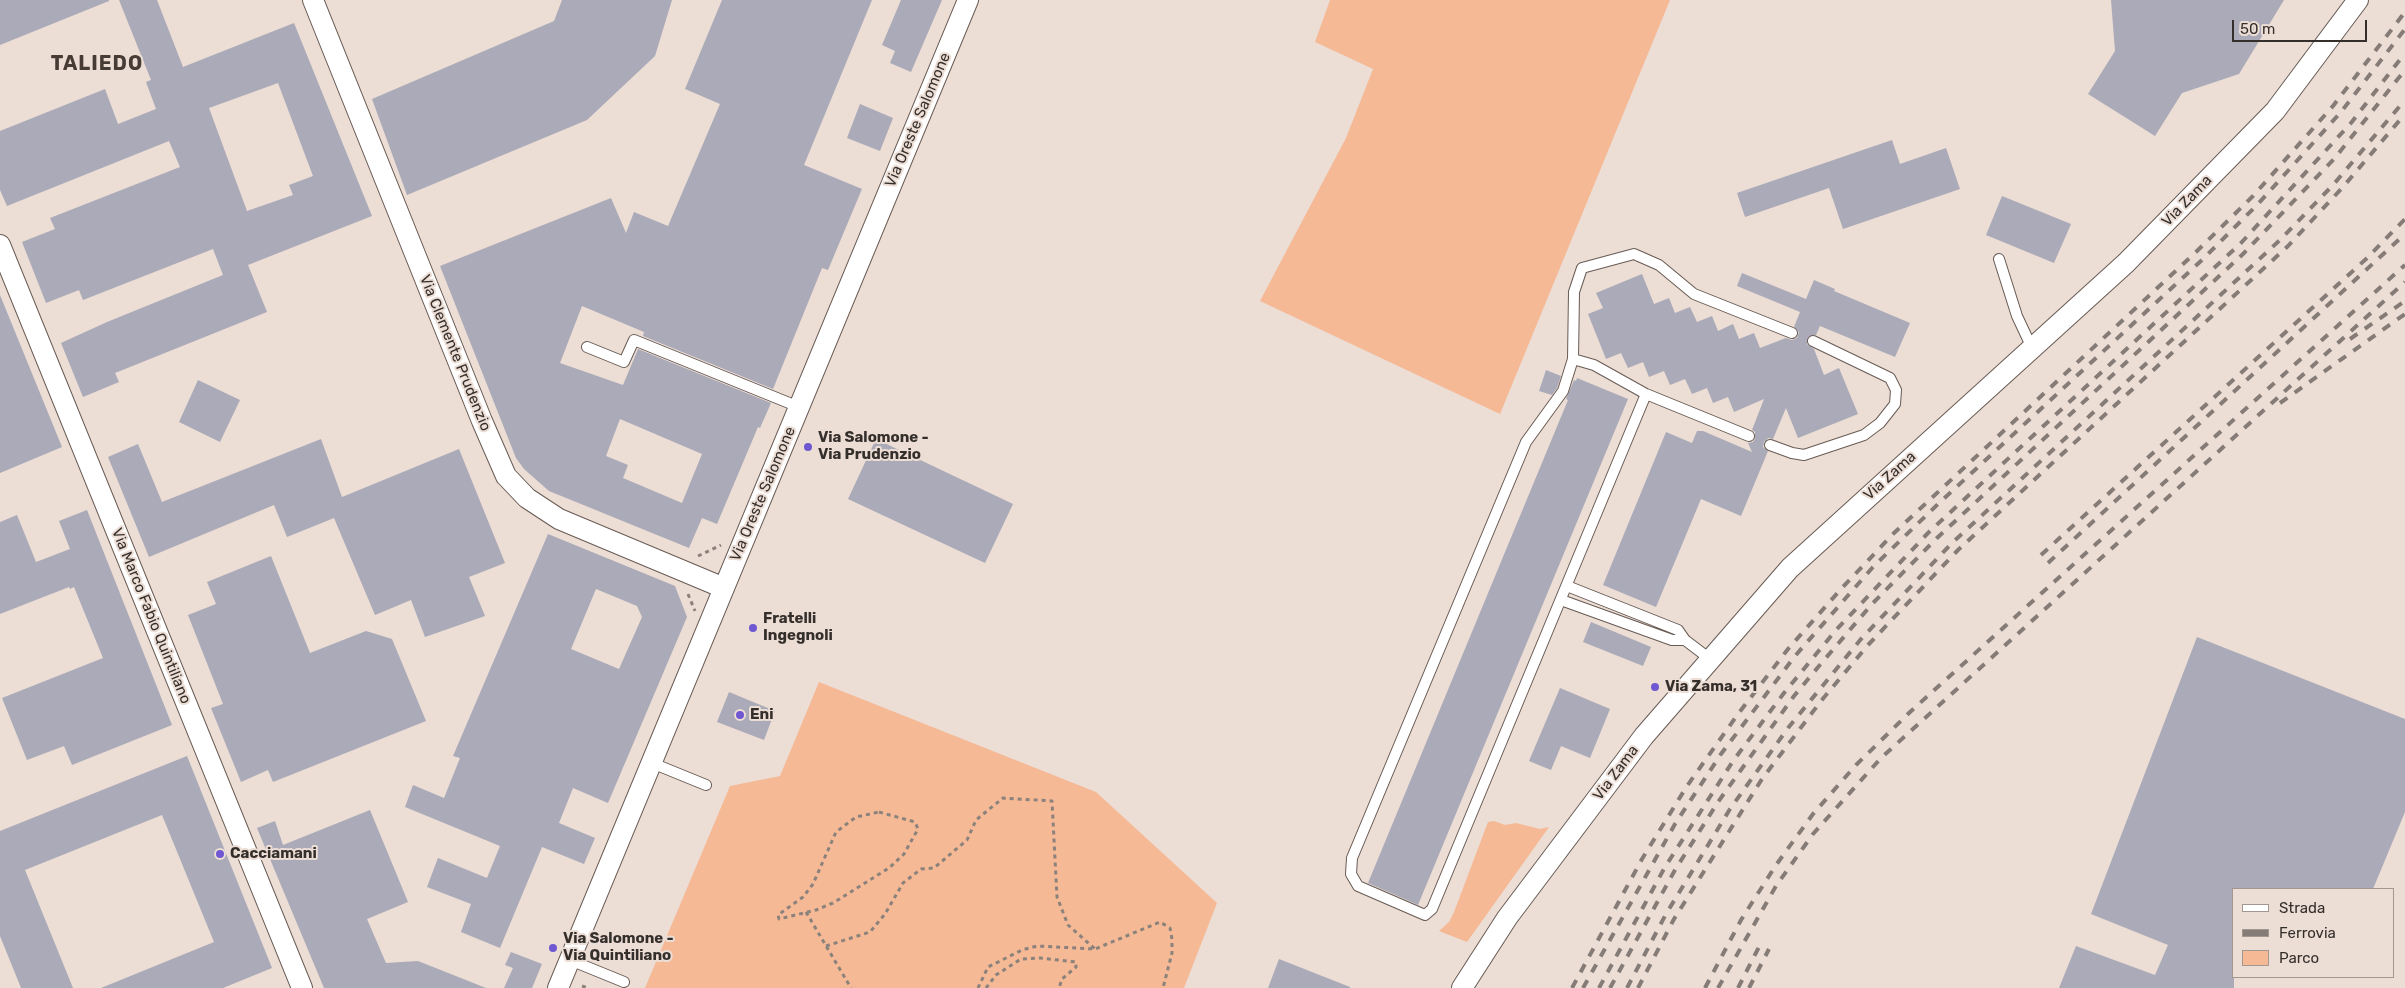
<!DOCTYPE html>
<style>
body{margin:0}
#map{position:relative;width:2405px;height:988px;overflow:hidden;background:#ecddd5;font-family:Rubik,sans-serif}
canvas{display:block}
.legend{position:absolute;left:2232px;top:888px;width:162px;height:90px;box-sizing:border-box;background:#ecddd5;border:1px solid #a39791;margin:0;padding:6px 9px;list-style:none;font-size:15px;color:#352f2c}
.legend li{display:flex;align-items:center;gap:10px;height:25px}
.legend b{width:25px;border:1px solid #a39791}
.scale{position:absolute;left:2232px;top:20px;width:135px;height:22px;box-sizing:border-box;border:2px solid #352f2c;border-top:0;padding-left:6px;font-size:15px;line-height:18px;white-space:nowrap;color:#352f2c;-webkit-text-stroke:4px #ecddd5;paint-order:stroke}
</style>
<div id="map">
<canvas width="2405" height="988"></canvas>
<ul class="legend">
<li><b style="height:6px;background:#fff"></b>Strada</li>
<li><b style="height:6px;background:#867c77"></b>Ferrovia</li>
<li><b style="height:14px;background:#f5b995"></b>Parco</li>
</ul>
<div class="scale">50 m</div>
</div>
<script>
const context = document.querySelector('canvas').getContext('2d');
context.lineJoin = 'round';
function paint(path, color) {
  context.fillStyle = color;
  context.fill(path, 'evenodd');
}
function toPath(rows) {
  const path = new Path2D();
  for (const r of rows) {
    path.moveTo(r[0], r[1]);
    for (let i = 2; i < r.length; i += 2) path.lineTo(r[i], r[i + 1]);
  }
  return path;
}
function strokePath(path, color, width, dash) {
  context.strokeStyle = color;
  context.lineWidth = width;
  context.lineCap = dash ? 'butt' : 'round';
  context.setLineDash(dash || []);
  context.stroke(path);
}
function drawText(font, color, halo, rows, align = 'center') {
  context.font = font + ' Rubik,sans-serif';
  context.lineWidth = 4;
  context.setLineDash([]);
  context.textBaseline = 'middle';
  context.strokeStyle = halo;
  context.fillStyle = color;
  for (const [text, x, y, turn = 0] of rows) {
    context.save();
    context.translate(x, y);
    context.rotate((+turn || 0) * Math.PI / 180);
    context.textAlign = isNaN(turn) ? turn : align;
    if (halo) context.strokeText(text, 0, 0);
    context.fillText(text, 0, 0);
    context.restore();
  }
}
paint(toPath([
 [1330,0,1670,0,1500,414,1260,301,1346,138,1373,69,1315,42],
 [819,682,1096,792,1217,903,1184,988,645,988,730,786,780,776],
 [1494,821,1505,825,1516,823,1540,829,1549,827,1467,942,1439,931,1449,922,1454,912,1488,822]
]), '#f5b995');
paint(toPath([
 [0,0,109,0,109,1,0,45],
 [119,0,157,0,183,67,294,23,372,216,248,265,267,312,115,373,119,382,83,397,61,343,107,322,223,275,213,249,83,300,79,290,46,303,22,242,55,229,50,218,180,167,169,141,7,206,0,190,0,131,105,89,118,124,156,109,146,82,151,80],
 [278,83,313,176,289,185,293,195,247,211,209,108],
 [562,0,672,0,655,56,587,120,407,195,372,99,554,21],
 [722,0,872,0,804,165,862,189,828,270,822,268,773,389,643,336,644,332,582,306,560,363,623,385,638,349,771,403,760,428,758,427,717,524,702,518,689,548,549,491,524,469,516,458,440,266,611,198,626,233,634,212,668,226,720,104,685,89],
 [620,419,702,454,682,503,623,478,628,465,606,456],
 [901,0,942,0,911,72,890,63,895,51,882,45],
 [2111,0,2284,0,2239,74,2182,93,2155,136,2088,94,2115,51],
 [860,104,893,118,880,151,847,138],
 [1892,140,1900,164,1946,148,1960,189,1843,229,1829,188,1745,217,1737,193],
 [2002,196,2071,224,2054,263,1986,235],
 [1742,273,1806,299,1814,280,1835,289,1834,291,1910,323,1895,357,1820,326,1816,335,1809,336,1807,344,1814,349,1824,375,1839,368,1858,414,1798,438,1786,408,1773,439,1768,438,1764,442,1763,447,1768,451,1741,516,1701,499,1656,607,1603,585,1666,432,1692,443,1697,431,1703,431,1752,452,1748,443,1753,442,1755,438,1755,432,1752,430,1764,399,1734,412,1728,397,1713,403,1707,388,1692,394,1685,379,1670,385,1664,371,1649,377,1643,362,1628,368,1621,353,1606,359,1588,314,1603,308,1596,293,1642,274,1654,304,1669,298,1675,313,1690,307,1697,322,1712,316,1718,331,1733,324,1739,339,1754,333,1760,348,1786,338,1792,340,1797,338,1799,332,1794,327,1800,312,1737,286],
 [0,295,62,447,0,473],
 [1546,370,1561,376,1557,388,1552,395,1539,391],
 [1577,378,1628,399,1418,905,1368,883,1568,400,1566,399,1574,380,1576,381],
 [198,380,240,400,220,442,179,422],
 [321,439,342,497,459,449,505,563,469,577,485,616,425,637,411,600,375,615,334,518,287,537,274,505,149,557,108,457,138,444,162,502],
 [876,439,1013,504,985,563,848,499],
 [87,510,172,725,72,765,64,746,27,760,2,698,103,658,74,587,70,589,69,587,0,614,0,522,17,515,36,562,70,549,59,521],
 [548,534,675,586,687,617,608,803,573,788,559,823,595,838,584,864,542,847,500,948,461,932,471,904,427,887,438,858,487,878,500,846,405,807,413,785,444,798,460,758,453,756],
 [596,589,637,606,642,617,619,669,571,649],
 [271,556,310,653,366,631,392,639,426,721,273,782,268,770,241,782,211,708,223,704,188,615,216,604,207,582],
 [1591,622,1651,647,1643,666,1583,642],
 [2197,637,2405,719,2405,812,2373,889,2234,889,2234,988,2059,988,2076,946,2155,975,2168,945,2091,914],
 [1560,688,1610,709,1590,758,1561,746,1551,770,1529,761],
 [729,692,775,711,764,740,717,722],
 [187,756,272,968,223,988,101,988,214,942,162,815,25,870,73,988,21,988,0,936,0,831],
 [370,810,408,902,367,919,386,963,418,961,486,988,324,988,257,828,275,821,283,845],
 [511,952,542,964,532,988,504,988,513,968,505,965],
 [1279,959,1350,987,1350,988,1268,988]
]), '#aaaab8');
const service = toPath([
 [1999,259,2017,316,2032,348],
 [587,347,624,362,634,340,799,407],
 [1573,359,1594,365,1646,394,1749,436],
 [1646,394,1432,909,1425,915,1358,886,1351,874,1352,858,1526,442,1563,391,1573,359,1574,292,1582,268,1634,254,1659,265,1694,294,1792,333],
 [1770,445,1792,453,1804,455,1864,435,1880,423,1895,404,1896,390,1890,378,1813,341],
 [1567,586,1678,630,1685,640,1710,659],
 [1561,600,1672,640,1685,640],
 [652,763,706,785],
 [570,960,624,982]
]);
const minor = toPath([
 [313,0,482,421,506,476,527,498,559,519,724,588],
 [0,245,302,988],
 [558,988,968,0],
 [1462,988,1507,918,1644,736,1790,568,2126,263,2275,111,2358,0]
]);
strokePath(service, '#685b54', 12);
strokePath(minor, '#685b54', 22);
strokePath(toPath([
 [698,556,721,545],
 [688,594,695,611],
 [879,812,915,822,918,829,904,854,889,868,833,903,816,910,779,919,778,915,803,897,813,884,836,832,856,817,879,812],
 [806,912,851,988],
 [826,946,870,932,885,914,903,883,921,869,934,868,967,840,976,820,1003,798,1052,801,1057,897,1068,925,1095,949],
 [582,986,588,988],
 [978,988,988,967,1022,950,1037,946,1095,949,1160,922,1170,928,1172,939,1172,953,1163,988],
 [986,988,996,975,1021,959,1040,958,1076,962,1076,967,1062,979,1059,988]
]), '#8c827c', 3, [4, 4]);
strokePath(service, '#fff', 10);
strokePath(minor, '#fff', 20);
strokePath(toPath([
 [2350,339,2405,301],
 [2280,403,2405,314],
 [2041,555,2366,259,2405,219],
 [2048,563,2405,234],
 [1572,988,1642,859,1687,786,1738,714,1788,649,1841,589,1894,533,2196,252,2253,196,2333,106,2405,12],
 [1583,988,1675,824,1721,754,1795,656,1873,567,1938,504,2202,260,2258,204,2341,112,2405,29],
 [1599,988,1665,867,1733,761,1784,693,1836,630,1929,532,2241,243,2351,123,2405,53],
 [1610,988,1675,870,1718,802,1794,696,1819,666,1872,604,1937,538,2243,254,2334,159,2405,70],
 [1627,988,1666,914,1730,809,1788,728,1861,639,1952,543,2280,240,2333,185,2405,100],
 [1638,988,1674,919,1762,779,1821,701,1868,645,1958,550,2288,246,2343,187,2405,114],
 [1705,988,1741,920,1776,865,1813,814,1856,765,1910,712,2405,265],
 [1718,988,1776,886,1813,834,1881,758,2405,282],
 [1738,988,1760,945],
 [1749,988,1769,949]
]), '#867c77', 4, [9, 9]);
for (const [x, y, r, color] of [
 [808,447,5,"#6e57d1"],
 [753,628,5,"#6e57d1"],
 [1655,687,5,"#6e57d1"],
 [740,715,5,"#6e57d1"],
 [220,854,5,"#6e57d1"],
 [553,948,5,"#6e57d1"]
]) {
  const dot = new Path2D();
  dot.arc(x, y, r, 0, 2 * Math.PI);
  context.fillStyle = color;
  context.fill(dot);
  strokePath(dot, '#ecddd5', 2);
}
drawText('15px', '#352f2c', '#ecddd5', [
 ["Via Oreste Salomone",918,120,-67],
 ["Via Zama",2187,201,-46],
 ["Via Clemente Prudenzio",455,353,68],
 ["Via Zama",1890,476,-42],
 ["Via Oreste Salomone",763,494,-67],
 ["Via Marco Fabio Quintiliano",151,616,68],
 ["Via Zama",1616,773,-53]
]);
drawText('bold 15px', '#352f2c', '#ecddd5', [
 ["Via Salomone -",818,438],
 ["Via Prudenzio",818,455],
 ["Fratelli",763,619],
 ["Ingegnoli",763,636],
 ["Via Zama, 31",1665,687],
 ["Eni",750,715],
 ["Cacciamani",230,854],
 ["Via Salomone -",563,939],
 ["Via Quintiliano",563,956]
], 'left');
context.letterSpacing = '1px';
drawText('bold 20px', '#473c35', '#ecddd5', [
 ["TALIEDO",97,64]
]);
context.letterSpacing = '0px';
</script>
